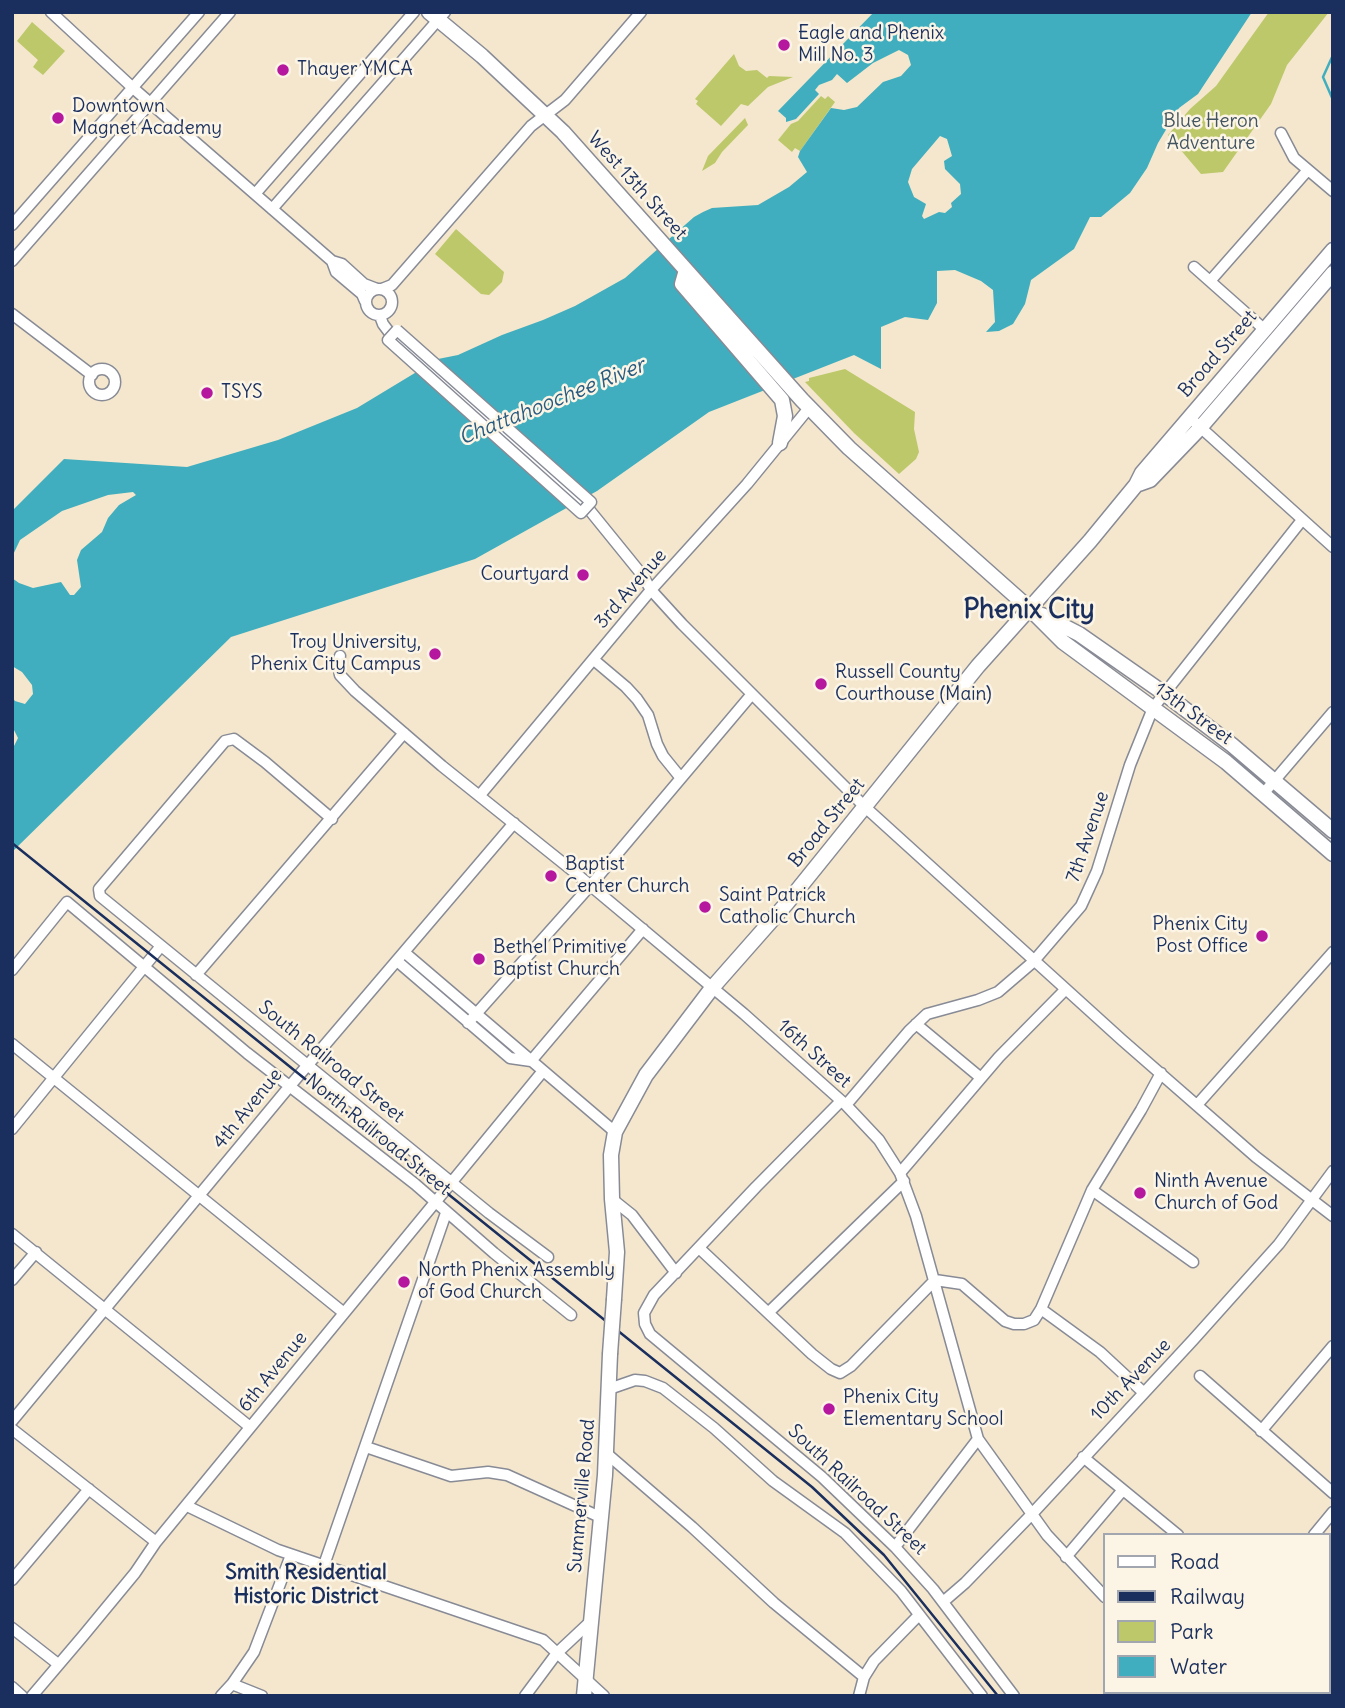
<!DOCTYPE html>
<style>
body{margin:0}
#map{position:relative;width:1345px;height:1708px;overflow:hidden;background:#f4e7cd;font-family:Delius,sans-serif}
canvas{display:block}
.frame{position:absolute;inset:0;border:14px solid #1b2f5e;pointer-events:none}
.legend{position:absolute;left:1103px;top:1533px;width:228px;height:161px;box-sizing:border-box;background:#fcf5e5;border:2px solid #a2a6af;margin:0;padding:9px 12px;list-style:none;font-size:21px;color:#1b2f5e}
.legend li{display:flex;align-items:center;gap:14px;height:35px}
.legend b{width:35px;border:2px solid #a2a6af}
</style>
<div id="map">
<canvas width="1345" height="1708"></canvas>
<div class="frame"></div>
<ul class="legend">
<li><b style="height:9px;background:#fff"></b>Road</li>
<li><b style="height:9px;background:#1b2f5e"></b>Railway</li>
<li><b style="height:19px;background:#bcc869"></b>Park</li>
<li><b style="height:19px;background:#40aebe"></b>Water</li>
</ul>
</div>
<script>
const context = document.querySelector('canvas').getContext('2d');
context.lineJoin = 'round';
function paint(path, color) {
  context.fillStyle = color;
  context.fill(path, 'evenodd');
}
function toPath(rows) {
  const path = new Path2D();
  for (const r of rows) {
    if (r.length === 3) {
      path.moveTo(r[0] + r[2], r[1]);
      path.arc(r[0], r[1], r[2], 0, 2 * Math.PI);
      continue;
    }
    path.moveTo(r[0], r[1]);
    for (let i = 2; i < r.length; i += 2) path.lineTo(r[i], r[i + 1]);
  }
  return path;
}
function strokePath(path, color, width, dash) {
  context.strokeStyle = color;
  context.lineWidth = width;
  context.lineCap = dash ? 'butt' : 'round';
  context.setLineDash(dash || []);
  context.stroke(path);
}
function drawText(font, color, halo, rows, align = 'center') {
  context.font = font + ' Delius,sans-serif';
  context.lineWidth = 5;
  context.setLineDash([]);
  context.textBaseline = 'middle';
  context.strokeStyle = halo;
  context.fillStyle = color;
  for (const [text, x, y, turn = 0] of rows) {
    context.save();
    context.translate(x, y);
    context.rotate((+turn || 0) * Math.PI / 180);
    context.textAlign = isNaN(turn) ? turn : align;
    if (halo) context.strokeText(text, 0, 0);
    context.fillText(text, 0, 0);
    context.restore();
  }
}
paint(toPath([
 [1269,12,1329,12,1287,65,1271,104,1223,172,1201,174,1168,135,1190,109,1216,86],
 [32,22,65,51,43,75,33,67,38,60,17,41],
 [734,54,739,66,746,71,757,70,767,78,769,76,793,77,768,87,748,106,741,104,721,126,696,104,698,101,695,99],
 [821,96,825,99,828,96,835,102,800,151,795,148,792,152,778,140,791,124,798,121],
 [745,118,748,125,722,152,715,163,702,171,708,156],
 [456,229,504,272,502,282,489,295,481,294,435,254],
 [845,369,915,412,914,429,919,452,916,459,899,474,854,433,805,382,809,381,809,378]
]), '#bcc869');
paint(toPath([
 [874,12,1252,12,1198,94,1179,108,1158,143,1147,168,1130,193,1101,217,1090,217,1074,249,1031,280,1025,304,1013,324,999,331,986,332,995,322,993,290,981,281,955,270,937,271,937,303,928,320,905,317,881,327,881,369,854,355,709,412,597,491,475,559,231,637,12,852,12,750,18,738,12,726,12,697,15,701,25,704,33,694,32,685,22,672,12,666,12,578,19,583,33,588,61,582,70,595,74,595,81,587,77,560,81,550,102,532,108,518,119,505,136,495,133,492,108,495,62,511,20,540,12,557,12,511,64,459,187,467,278,440,357,408,438,359,458,355,502,335,543,320,575,306,625,278,694,217,703,212,712,208,758,205,789,187,807,172,798,157,800,151,831,108,844,110,857,107,883,82,901,76,911,65,908,55,899,50,873,63,847,83,837,74,832,80,819,85,815,90,819,94,796,119,786,122,786,118,778,111],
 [940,136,947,139,952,156,944,161,945,169,960,184,961,194,951,203,952,207,945,213,939,212,924,219,922,216,926,204,914,197,908,182,912,169]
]), '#40aebe');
strokePath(toPath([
 [1333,55,1323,77,1333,100]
]), '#40aebe', 2.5);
const minor = toPath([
 [51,12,133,88,332,261,342,264,364,284,377,289],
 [1281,133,1294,158,1333,191],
 [255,194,414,12],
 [272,209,445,12],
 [12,225,199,12],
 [12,261,230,12],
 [332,261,336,272,362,294,365,301],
 [1194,267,1265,330],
 [1211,280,1307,171],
 [379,302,13],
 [382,289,392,285,531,126,565,100,641,12],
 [12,314,92,375],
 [380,316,383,324,392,336,587,507,643,576,651,590,682,624,865,807,1122,1040,1256,1157,1333,1216],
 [102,382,13],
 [1189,417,1333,547],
 [340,656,338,665,340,675,355,691,442,766,573,871,744,1014,846,1105,879,1140,900,1173,916,1216,978,1439,1047,1535,1105,1597],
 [594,660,626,687,637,699,648,715,657,744,663,756,680,777],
 [1263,794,1333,712],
 [480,795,651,590,747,484,809,408],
 [332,819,265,762,234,739,225,741,99,889,100,896,489,1213,548,1257],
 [404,952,615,1132],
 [397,961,510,1058,531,1061],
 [12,970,67,902,247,1053,415,1184,494,1253,571,1315],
 [196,975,404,733],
 [468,1023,590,886,752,694],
 [916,1024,981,1078],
 [12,1044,344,1313],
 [531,1061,643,929],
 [841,1101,756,1187,654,1295,644,1313,645,1324,650,1334,822,1477,895,1547,933,1589,1014,1696],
 [846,1105,909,1031,927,1014,978,1000,998,992,1033,962,1081,906,1097,871,1130,765,1153,708,1302,520],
 [1197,1105,1333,952],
 [12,1129,161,946],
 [900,1173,999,1057,1065,990],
 [1092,1190,1193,1262],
 [612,1199,632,1215,676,1273],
 [12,1234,250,1427],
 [699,1248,812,1354,831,1369,840,1373,851,1366,935,1280,962,1284,1005,1321,1014,1324,1024,1324,1034,1320,1041,1309,1092,1190,1141,1110,1161,1073],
 [12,1280,36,1252],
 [1041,1309,1100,1352,1143,1392],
 [769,1312,904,1181],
 [1200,1376,1333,1493],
 [609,1389,635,1380,645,1381,663,1388,714,1428,773,1481,845,1533,901,1591,982,1696],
 [12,1421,289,1087,514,823],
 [12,1429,156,1542],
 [1261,1431,1333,1346],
 [366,1447,451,1476,488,1472,507,1475,600,1517],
 [606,1453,692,1527,774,1603,864,1677],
 [1083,1457,1178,1535],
 [187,1506,278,1550,543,1640,604,1696],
 [1314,1535,1333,1512],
 [895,1547,978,1439],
 [1066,1557,1122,1491],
 [324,1565,446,1213],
 [12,1580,89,1489],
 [943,1602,965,1583,1031,1515,1193,1340,1279,1244,1333,1171],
 [12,1628,58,1664],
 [1329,1672,1333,1676],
 [232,1684,262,1696],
 [12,1687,22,1696],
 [1160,1692,1160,1696],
 [32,1696,83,1636,135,1573,156,1542,543,1071],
 [221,1696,232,1684,254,1652,291,1555],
 [525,1696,557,1653,589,1623],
 [859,1696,864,1677,874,1661,919,1615]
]);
const major = toPath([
 [429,12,482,56,563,132,802,400,849,448,1030,609,1063,642,1226,762,1333,854],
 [686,270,682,284,782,400,785,416,780,443],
 [1136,485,1150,480,1200,428,1333,273],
 [1042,615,1079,634,1165,694,1232,745,1333,831],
 [614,1299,617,1252,612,1199,611,1155,615,1132,646,1075,712,988,787,903,978,666,1090,541,1136,485,1142,473,1333,250],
 [584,1696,605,1475,610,1354]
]);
strokePath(minor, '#888b96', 13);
strokePath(major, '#888b96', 17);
strokePath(minor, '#fff', 10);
strokePath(major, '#fff', 14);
strokePath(toPath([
 [12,843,812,1487,884,1555,998,1696]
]), '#1b2f5e', 2.5);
const minorBridge = toPath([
 [397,330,591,502,581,513,388,340,397,330]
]);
const majorBridge = toPath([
 [610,1354,614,1299]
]);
strokePath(minorBridge, '#888b96', 13, []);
strokePath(majorBridge, '#888b96', 17, []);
strokePath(minorBridge, '#fff', 10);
strokePath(majorBridge, '#fff', 14);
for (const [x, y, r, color] of [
 [784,45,7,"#b5179e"],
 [283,70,7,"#b5179e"],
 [58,118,7,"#b5179e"],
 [207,393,7,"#b5179e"],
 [583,575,7,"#b5179e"],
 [435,654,7,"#b5179e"],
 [821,684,7,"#b5179e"],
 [551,876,7,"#b5179e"],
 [705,907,7,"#b5179e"],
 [1262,936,7,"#b5179e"],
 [479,959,7,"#b5179e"],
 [1140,1193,7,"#b5179e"],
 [404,1282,7,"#b5179e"],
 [829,1409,7,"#b5179e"]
]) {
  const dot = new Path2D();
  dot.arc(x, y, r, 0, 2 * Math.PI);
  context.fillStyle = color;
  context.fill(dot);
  strokePath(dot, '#fcf5e5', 2.5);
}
drawText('19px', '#1b2f5e', '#fcf5e5', [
 ["Eagle and Phenix",798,34],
 ["Mill No. 3",798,56],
 ["Thayer YMCA",297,70],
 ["Downtown",72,107],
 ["Magnet Academy",72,129],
 ["TSYS",221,393],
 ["Courtyard",569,575,"right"],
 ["Troy University,",421,643,"right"],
 ["Phenix City Campus",421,665,"right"],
 ["Russell County",835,673],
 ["Courthouse (Main)",835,695],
 ["Baptist",565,865],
 ["Center Church",565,887],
 ["Saint Patrick",719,896],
 ["Catholic Church",719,918],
 ["Phenix City",1248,925,"right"],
 ["Post Office",1248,947,"right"],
 ["Bethel Primitive",493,948],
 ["Baptist Church",493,970],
 ["Ninth Avenue",1154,1182],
 ["Church of God",1154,1204],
 ["North Phenix Assembly",418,1271],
 ["of God Church",418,1293],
 ["Phenix City",843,1398],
 ["Elementary School",843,1420]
], 'left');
drawText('19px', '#435561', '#fcf5e5', [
 ["Blue Heron",1211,122],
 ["Adventure",1211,144]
]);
drawText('19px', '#1b2f5e', '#fcf5e5', [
 ["West 13th Street",637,186,48],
 ["Broad Street",1218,354,-49],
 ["3rd Avenue",631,589,-49],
 ["13th Street",1193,714,36],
 ["Broad Street",827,823,-51],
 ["7th Avenue",1088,837,-71],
 ["16th Street",814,1054,42],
 ["South Railroad Street",331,1062,39],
 ["4th Avenue",248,1109,-51],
 ["North Railroad Street",378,1135,39],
 ["6th Avenue",273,1372,-51],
 ["10th Avenue",1131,1380,-46],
 ["South Railroad Street",857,1490,43],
 ["Summerville Road",582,1496,-85]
]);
drawText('italic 21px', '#285b80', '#fcf5e5', [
 ["Chattahoochee River",552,402,-22]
]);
drawText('bold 21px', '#1b2f5e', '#fcf5e5', [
 ["Smith Residential",306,1573],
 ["Historic District",306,1597]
]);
drawText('bold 26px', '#1b2f5e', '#fcf5e5', [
 ["Phenix City",1029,611]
]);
</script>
